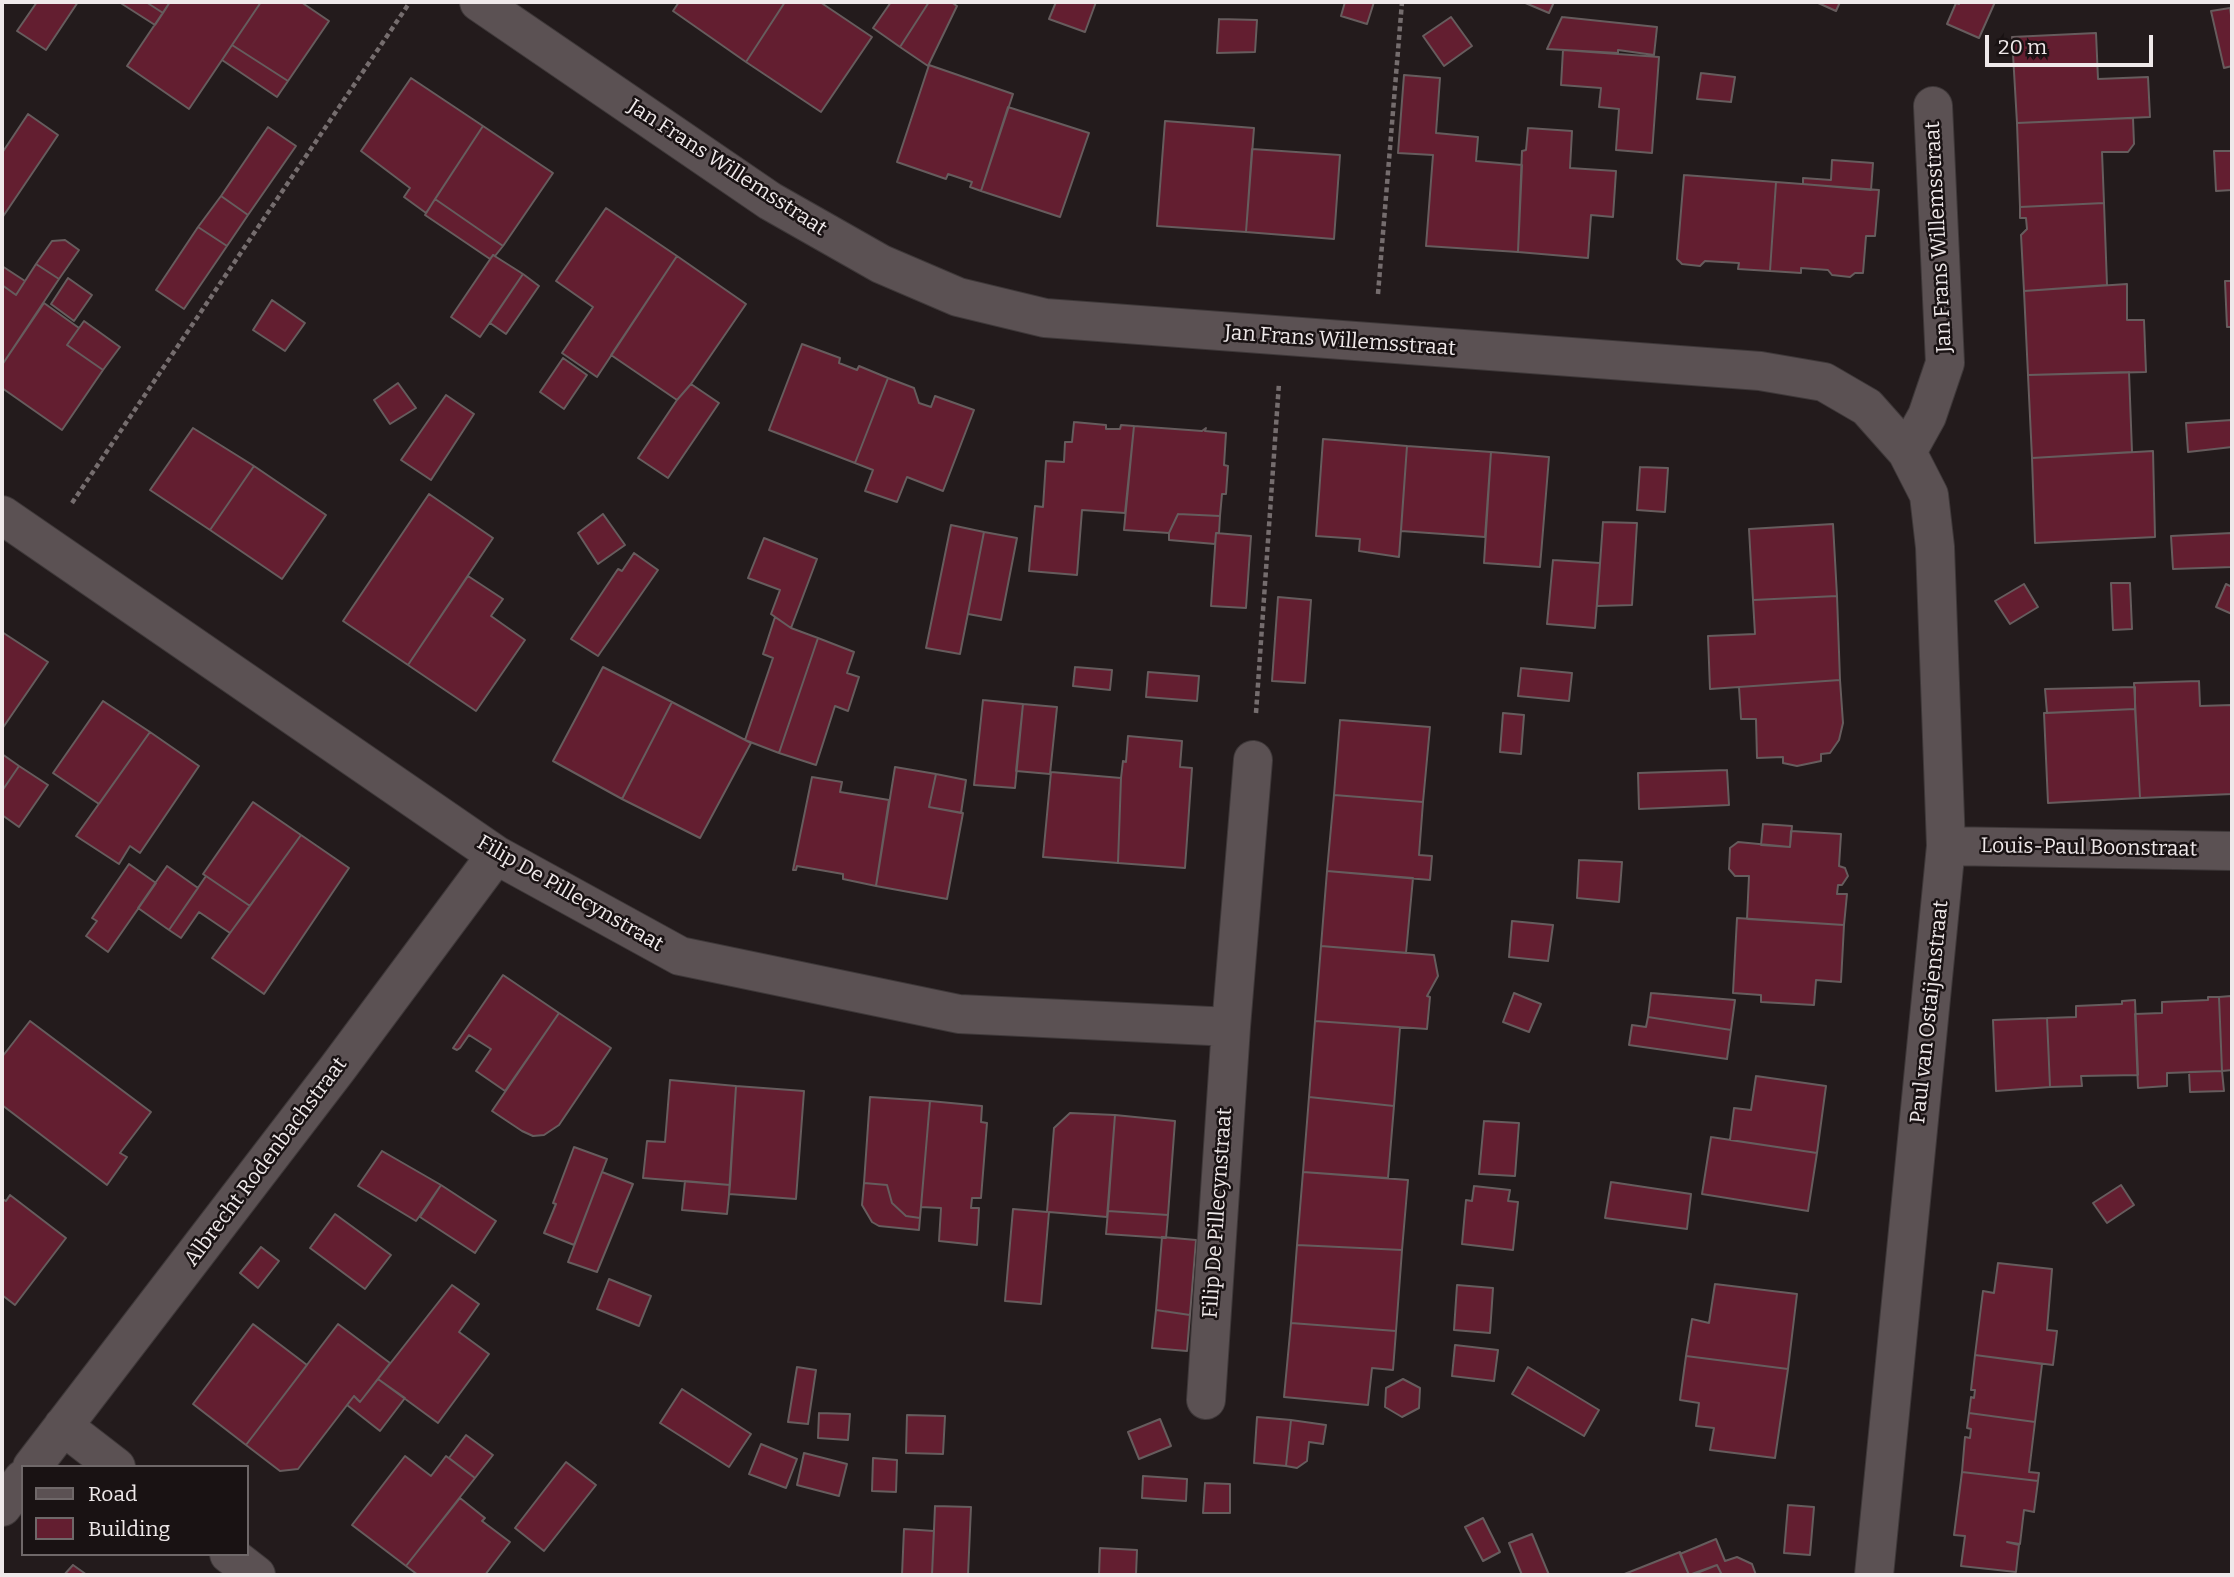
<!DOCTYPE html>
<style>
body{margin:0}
#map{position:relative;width:2234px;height:1577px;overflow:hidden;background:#231b1c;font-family:Bitter,serif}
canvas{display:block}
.frame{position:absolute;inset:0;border:4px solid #efe9ea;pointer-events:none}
.legend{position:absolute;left:21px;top:1465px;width:228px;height:91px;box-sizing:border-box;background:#191213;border:2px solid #6f6869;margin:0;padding:9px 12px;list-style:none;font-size:21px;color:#efe9ea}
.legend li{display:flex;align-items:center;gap:14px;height:35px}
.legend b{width:35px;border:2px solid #6f6869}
.scale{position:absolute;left:1985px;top:35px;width:168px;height:32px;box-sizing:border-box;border:4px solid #efe9ea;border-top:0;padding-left:9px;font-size:21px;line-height:24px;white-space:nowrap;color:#efe9ea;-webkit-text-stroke:5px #191213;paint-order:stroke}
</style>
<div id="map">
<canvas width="2234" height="1577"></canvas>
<div class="frame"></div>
<ul class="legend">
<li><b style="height:9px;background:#5b5153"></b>Road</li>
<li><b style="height:19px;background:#631e30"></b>Building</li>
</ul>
<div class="scale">20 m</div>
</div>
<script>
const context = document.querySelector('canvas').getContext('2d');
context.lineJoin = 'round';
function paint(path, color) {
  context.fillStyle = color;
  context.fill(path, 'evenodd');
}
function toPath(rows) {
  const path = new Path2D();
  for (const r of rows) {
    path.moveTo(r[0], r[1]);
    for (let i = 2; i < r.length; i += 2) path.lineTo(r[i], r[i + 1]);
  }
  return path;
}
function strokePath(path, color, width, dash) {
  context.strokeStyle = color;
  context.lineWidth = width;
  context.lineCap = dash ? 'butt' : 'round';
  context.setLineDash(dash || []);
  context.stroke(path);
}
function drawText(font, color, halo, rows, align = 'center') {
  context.font = font + ' Bitter,serif';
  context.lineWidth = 5;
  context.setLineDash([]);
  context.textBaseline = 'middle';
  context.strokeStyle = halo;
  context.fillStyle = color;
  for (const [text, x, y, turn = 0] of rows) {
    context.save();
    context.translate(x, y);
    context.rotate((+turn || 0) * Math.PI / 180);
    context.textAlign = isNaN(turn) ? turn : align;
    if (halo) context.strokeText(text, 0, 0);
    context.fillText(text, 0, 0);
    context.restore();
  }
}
const building = toPath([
 [37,2,78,2,46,50,17,31,37,2],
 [119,2,146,2,163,13,155,25,119,2],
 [146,2,170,2,163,13,146,2],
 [170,2,261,2,189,109,127,66,170,2],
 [261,2,301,2,329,21,288,81,232,45,261,2],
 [679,2,785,2,746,62,673,11,679,2],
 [785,2,820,2,872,37,821,112,746,62,785,2],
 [891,2,929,2,900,47,873,28,891,2],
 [929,2,951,2,957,6,928,66,900,47,929,2],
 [1056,2,1096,2,1085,32,1049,19,1056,2],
 [1345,2,1374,2,1367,24,1341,16,1345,2],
 [1523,2,1554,2,1549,13,1523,2],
 [1816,2,1840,2,1836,11,1816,2],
 [1960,2,1995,2,1979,38,1947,24,1956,3,1959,4,1960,2],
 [2230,8,2232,22,2232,66,2224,68,2211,11,2230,8],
 [1451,17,1472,46,1444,66,1423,36,1451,17],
 [1562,17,1657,27,1654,55,1618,50,1618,53,1547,49,1562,17],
 [1219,19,1257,20,1255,52,1217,53,1219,19],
 [2096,33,2098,79,2148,77,2150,117,2017,123,2012,37,2096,33],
 [232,45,288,81,277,97,222,60,232,45],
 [1563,50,1659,57,1652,153,1616,150,1619,109,1599,107,1601,88,1561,85,1563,50],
 [929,65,1013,94,981,191,970,187,972,182,948,174,946,179,897,162,929,65],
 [1701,73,1735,77,1731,102,1697,99,1701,73],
 [1404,75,1440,78,1436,133,1478,137,1476,161,1522,165,1518,252,1426,246,1433,155,1398,153,1404,75],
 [411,78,483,126,426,213,404,197,410,188,361,151,411,78],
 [1008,107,1089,133,1060,217,981,191,1008,107],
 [28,114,58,135,2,218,2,153,28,114],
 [2133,118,2134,144,2128,152,2102,152,2104,203,2020,207,2017,123,2133,118],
 [1165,121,1254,128,1246,232,1157,226,1165,121],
 [483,126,553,173,503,246,435,199,483,126],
 [268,127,296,146,248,215,221,196,268,127],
 [1528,128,1572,131,1570,168,1616,171,1613,217,1591,215,1588,258,1518,252,1522,151,1526,150,1528,128],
 [1252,149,1340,155,1334,239,1246,232,1252,149],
 [2214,151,2232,151,2232,190,2216,191,2214,151],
 [1832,160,1873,163,1871,190,1803,184,1803,178,1831,180,1832,160],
 [1684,175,1776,182,1770,271,1738,269,1739,263,1705,261,1700,266,1682,264,1677,259,1684,175],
 [1776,182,1879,190,1875,236,1866,236,1863,273,1855,273,1850,277,1832,275,1828,270,1801,268,1801,273,1770,271,1776,182],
 [221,196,248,215,227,246,198,227,221,196],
 [435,199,503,246,495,256,493,255,490,259,425,215,435,199],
 [2104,203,2107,285,2024,291,2021,235,2027,229,2026,218,2020,218,2020,207,2104,203],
 [606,208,677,256,597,377,562,353,593,307,556,281,606,208],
 [198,227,227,246,184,309,156,290,198,227],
 [65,240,79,250,59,279,36,264,52,241,65,240],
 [493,255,523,274,480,337,451,317,493,255],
 [677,256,746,304,691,384,677,400,611,355,677,256],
 [36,264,59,279,2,365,2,285,16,295,36,264],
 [2,266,25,281,16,295,2,285,2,266],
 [523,274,539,286,506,334,490,323,523,274],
 [68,278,92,295,74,321,51,304,68,278],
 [2225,281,2232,281,2232,327,2227,327,2225,281],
 [2127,284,2127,320,2144,320,2146,372,2028,375,2024,291,2127,284],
 [272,300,305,323,285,351,253,330,272,300],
 [44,303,79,328,67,345,103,370,62,430,2,388,2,365,44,303],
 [84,321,120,347,103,370,67,345,84,321],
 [802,344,840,358,839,363,857,370,859,366,888,378,855,463,769,430,802,344],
 [563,358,587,375,564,409,540,392,563,358],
 [2129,372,2132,452,2032,458,2028,375,2129,372],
 [888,378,914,388,919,403,931,407,935,396,974,410,943,491,907,477,897,502,865,491,873,470,855,463,888,378],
 [398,383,416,408,390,424,374,400,398,383],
 [691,384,719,403,668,478,638,458,677,400,691,384],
 [446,395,474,414,431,480,401,460,446,395],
 [2232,420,2232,447,2188,452,2186,423,2232,420],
 [1074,422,1106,425,1106,429,1120,429,1121,425,1134,426,1125,513,1082,510,1077,575,1029,571,1035,506,1043,507,1046,461,1064,462,1065,442,1072,442,1074,422],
 [1134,426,1202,431,1206,428,1205,431,1226,433,1224,465,1228,466,1226,494,1222,494,1220,516,1178,514,1169,533,1124,530,1134,426],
 [193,428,254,466,210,530,150,490,193,428],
 [1323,439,1407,446,1399,557,1359,551,1360,539,1316,536,1323,439],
 [1407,446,1491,452,1485,537,1401,531,1407,446],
 [2153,451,2155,537,2035,543,2032,458,2153,451],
 [1491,452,1549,457,1540,567,1484,563,1491,452],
 [254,466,326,515,282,579,210,530,254,466],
 [1640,467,1668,468,1665,512,1637,510,1640,467],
 [429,494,493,538,408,665,343,621,429,494],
 [603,514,625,545,598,564,578,533,603,514],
 [1178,514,1220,516,1219,533,1216,533,1215,544,1169,540,1169,533,1178,514],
 [1603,522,1637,523,1632,605,1597,606,1603,522],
 [1833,524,1837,596,1753,600,1749,529,1833,524],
 [951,525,984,532,960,654,926,648,951,525],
 [984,532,1017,538,1001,620,968,614,984,532],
 [1216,533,1251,536,1246,608,1211,606,1216,533],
 [2232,533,2232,567,2173,569,2171,536,2232,533],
 [764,538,817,559,791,628,771,614,780,590,748,578,764,538],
 [634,553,658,570,598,656,571,639,618,569,622,571,634,553],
 [1553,560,1600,563,1595,628,1547,624,1553,560],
 [468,576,503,599,491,616,525,640,476,711,408,665,468,576],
 [2111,583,2130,583,2132,629,2113,630,2111,583],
 [2024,584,2038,607,2010,624,1995,601,2024,584],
 [2226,584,2232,587,2232,614,2216,607,2226,584],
 [1837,596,1840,680,1710,689,1708,636,1755,634,1753,600,1837,596],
 [1278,597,1311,600,1305,683,1272,681,1278,597],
 [775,617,791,628,818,638,779,753,745,740,773,658,763,654,775,617],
 [2,632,48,662,2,729,2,632],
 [818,638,854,652,847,673,859,677,848,711,835,706,816,765,779,753,818,638],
 [603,667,672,702,622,799,553,761,603,667],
 [1075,667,1112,670,1110,690,1073,686,1075,667],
 [1521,668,1572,673,1569,701,1518,696,1521,668],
 [1148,672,1199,676,1197,701,1146,697,1148,672],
 [1840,680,1843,723,1839,740,1830,753,1821,754,1821,761,1797,766,1783,763,1783,757,1757,758,1756,719,1741,719,1739,687,1840,680],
 [2199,681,2200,706,2232,705,2232,794,2140,798,2134,683,2199,681],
 [2135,687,2135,709,2047,713,2045,689,2135,687],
 [983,700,1023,704,1015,788,974,785,983,700],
 [103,701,150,732,99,804,53,773,103,701],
 [672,702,751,743,700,838,622,799,672,702],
 [1023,704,1057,707,1050,774,1016,771,1023,704],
 [2135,709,2140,798,2048,803,2044,713,2135,709],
 [1503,713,1524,715,1521,754,1500,752,1503,713],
 [1340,720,1430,727,1423,802,1334,795,1340,720],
 [150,732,199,766,140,853,130,846,119,864,76,836,150,732],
 [1128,736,1182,741,1180,767,1192,768,1185,868,1118,863,1121,778,1123,761,1126,762,1128,736],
 [2,754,19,766,2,791,2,754],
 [19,766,48,785,19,827,2,815,2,791,19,766],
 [895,767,936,774,929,807,963,813,947,899,876,886,895,767],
 [1727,770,1729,805,1639,809,1638,773,1727,770],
 [1051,772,1121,778,1118,863,1043,857,1051,772],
 [936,774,966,780,961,813,929,807,936,774],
 [812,777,842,782,840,792,889,800,876,886,843,879,843,874,797,866,796,870,793,870,812,777],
 [1334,795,1423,802,1419,855,1432,856,1430,880,1327,871,1334,795],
 [253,802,301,835,250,906,203,874,253,802],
 [1763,824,1792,826,1790,847,1761,845,1763,824],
 [1791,831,1841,834,1839,866,1845,868,1848,876,1842,885,1838,885,1837,894,1847,894,1844,925,1747,919,1749,876,1735,876,1729,869,1730,848,1738,842,1790,847,1791,831],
 [301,835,349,868,264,994,212,958,301,835],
 [1579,860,1622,862,1619,902,1577,898,1579,860],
 [129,864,156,883,108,952,86,936,97,921,92,918,129,864],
 [167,866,198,888,169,930,138,908,167,866],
 [1327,871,1413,878,1406,953,1321,946,1327,871],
 [206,876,250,906,230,933,199,912,181,938,169,930,206,876],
 [1737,918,1844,925,1841,982,1816,980,1814,1005,1761,1002,1761,995,1733,993,1737,918],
 [1512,921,1553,925,1548,961,1509,957,1512,921],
 [1321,946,1434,955,1438,976,1427,996,1430,997,1427,1029,1315,1021,1321,946],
 [503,975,559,1013,505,1091,476,1071,491,1049,469,1035,460,1048,457,1050,453,1048,503,975],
 [1514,993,1541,1004,1529,1032,1503,1022,1514,993],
 [1651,993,1735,1000,1731,1030,1648,1017,1651,993],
 [2231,996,2232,1070,2222,1071,2219,997,2231,996],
 [2208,997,2219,997,2222,1071,2167,1073,2167,1086,2138,1088,2135,1014,2162,1013,2162,1002,2208,1000,2208,997],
 [2135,1000,2138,1075,2081,1076,2082,1086,2050,1087,2047,1018,2076,1017,2076,1006,2122,1004,2122,1001,2135,1000],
 [559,1013,611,1048,559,1125,544,1135,533,1136,522,1131,492,1111,559,1013],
 [1648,1017,1731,1030,1727,1059,1629,1045,1632,1025,1646,1027,1648,1017],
 [2047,1018,2050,1087,1996,1091,1993,1020,2047,1018],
 [30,1021,151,1112,120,1153,127,1157,107,1185,2,1105,2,1057,30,1021],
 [1315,1021,1400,1027,1394,1106,1309,1097,1315,1021],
 [2222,1071,2224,1091,2190,1092,2189,1072,2222,1071],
 [1756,1076,1826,1086,1817,1153,1730,1140,1734,1108,1751,1110,1756,1076],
 [670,1080,736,1086,730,1185,643,1178,647,1141,665,1142,670,1080],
 [736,1086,804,1091,796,1199,729,1194,736,1086],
 [870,1097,930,1101,920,1218,906,1216,892,1203,887,1185,864,1183,870,1097],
 [1309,1097,1394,1106,1388,1178,1303,1172,1309,1097],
 [930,1101,982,1106,981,1122,987,1123,981,1198,972,1198,971,1208,979,1208,977,1245,939,1241,941,1208,921,1207,930,1101],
 [1070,1113,1115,1115,1107,1217,1049,1212,1041,1304,1005,1301,1013,1209,1047,1212,1054,1128,1070,1113],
 [1115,1115,1175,1121,1168,1215,1108,1211,1115,1115],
 [1484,1121,1519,1123,1515,1176,1479,1174,1484,1121],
 [1711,1137,1817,1153,1808,1211,1702,1194,1711,1137],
 [574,1147,607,1159,574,1245,544,1233,556,1204,553,1203,574,1147],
 [382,1151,441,1185,416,1221,358,1186,382,1151],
 [602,1172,633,1184,597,1272,568,1262,602,1172],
 [1303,1172,1408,1180,1402,1250,1297,1245,1303,1172],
 [685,1181,730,1185,727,1214,682,1210,685,1181],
 [1611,1182,1691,1194,1687,1229,1605,1218,1611,1182],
 [864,1183,887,1185,892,1203,906,1216,920,1218,919,1230,879,1226,872,1222,862,1205,864,1183],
 [441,1185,496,1221,475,1253,420,1217,441,1185],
 [2121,1185,2134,1205,2107,1223,2093,1203,2121,1185],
 [1474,1186,1510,1190,1508,1201,1518,1202,1513,1250,1462,1244,1466,1200,1472,1201,1474,1186],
 [10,1195,66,1238,15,1305,2,1295,2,1199,6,1201,10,1195],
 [1108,1211,1168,1215,1166,1238,1106,1234,1108,1211],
 [335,1214,391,1255,365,1289,310,1248,335,1214],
 [1162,1237,1196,1240,1190,1315,1156,1310,1162,1237],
 [1297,1245,1402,1250,1396,1331,1291,1323,1297,1245],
 [261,1247,279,1261,258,1288,240,1273,261,1247],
 [1998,1263,2052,1269,2047,1330,2057,1331,2053,1365,1975,1355,1983,1291,1994,1293,1998,1263],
 [609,1279,651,1296,639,1326,597,1309,609,1279],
 [1715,1284,1797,1294,1788,1369,1686,1356,1692,1319,1709,1323,1715,1284],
 [452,1285,479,1304,459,1332,489,1354,438,1423,378,1379,452,1285],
 [1457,1285,1493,1288,1490,1333,1454,1330,1457,1285],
 [1156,1310,1190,1315,1187,1351,1152,1348,1156,1310],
 [1291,1323,1396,1331,1393,1370,1372,1368,1368,1405,1284,1397,1291,1323],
 [253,1324,307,1365,246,1445,193,1404,253,1324],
 [338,1324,390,1363,360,1402,354,1396,298,1469,280,1471,246,1445,338,1324],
 [1455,1345,1498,1350,1494,1381,1452,1376,1455,1345],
 [1975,1355,2042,1364,2035,1422,1969,1413,1971,1397,1974,1398,1975,1390,1971,1390,1975,1355],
 [1686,1356,1788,1369,1775,1458,1710,1450,1714,1428,1696,1426,1699,1403,1680,1400,1686,1356],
 [797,1367,816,1370,808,1424,788,1422,797,1367],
 [1528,1367,1599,1410,1584,1436,1512,1394,1528,1367],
 [378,1379,405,1398,380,1431,347,1405,354,1396,360,1402,378,1379],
 [1403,1379,1420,1388,1419,1408,1402,1417,1385,1407,1386,1388,1403,1379],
 [682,1389,751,1434,729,1467,660,1423,682,1389],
 [819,1413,850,1414,848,1440,818,1438,819,1413],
 [1969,1413,2035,1422,2029,1472,2039,1473,2038,1481,1962,1472,1965,1437,1970,1438,1971,1429,1967,1428,1969,1413],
 [907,1415,945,1416,943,1454,906,1453,907,1415],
 [1257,1417,1291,1420,1286,1466,1254,1463,1257,1417],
 [1160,1419,1171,1446,1139,1459,1128,1432,1160,1419],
 [1291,1420,1326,1425,1323,1444,1309,1442,1307,1461,1297,1468,1286,1466,1291,1420],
 [466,1435,493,1455,475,1478,449,1458,466,1435],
 [761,1444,797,1459,786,1488,749,1474,761,1444],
 [804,1453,847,1464,839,1496,797,1485,804,1453],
 [405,1456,431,1476,446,1456,475,1478,406,1566,352,1525,405,1456],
 [873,1458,897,1460,896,1492,872,1491,873,1458],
 [566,1462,596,1485,544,1551,515,1528,566,1462],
 [1962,1472,2038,1481,2034,1512,2024,1510,2020,1544,2007,1542,2019,1545,2016,1572,1961,1566,1965,1536,1954,1535,1962,1472],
 [1143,1476,1187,1479,1186,1501,1142,1498,1143,1476],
 [1205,1483,1230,1484,1230,1513,1203,1513,1205,1483],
 [460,1498,485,1518,482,1521,510,1542,485,1575,418,1575,406,1566,460,1498],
 [1788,1505,1814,1507,1810,1555,1784,1553,1788,1505],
 [935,1506,971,1507,968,1575,932,1575,935,1506],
 [1483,1518,1500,1552,1483,1561,1465,1527,1483,1518],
 [904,1529,934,1531,932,1575,902,1575,904,1529],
 [1532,1534,1549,1575,1522,1575,1509,1543,1532,1534],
 [1716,1539,1725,1561,1737,1557,1752,1564,1756,1575,1722,1575,1717,1565,1689,1575,1680,1554,1716,1539],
 [1100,1548,1137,1550,1136,1575,1099,1575,1100,1548],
 [1680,1552,1689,1575,1622,1575,1680,1552],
 [73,1565,87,1575,64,1575,73,1565],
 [1717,1565,1722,1575,1692,1575,1717,1565]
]);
paint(building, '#631e30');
strokePath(building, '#665c5d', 2);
const minor = toPath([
 [479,2,770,201,881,264,958,297,1045,318,1760,371,1824,382,1867,407,1907,452,1929,495,1935,547,1946,846,1874,1575],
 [1907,452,1927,416,1945,363,1933,106],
 [2,515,496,855,680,956,959,1014,1231,1027],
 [1946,846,2232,851],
 [1206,1400,1231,1027,1253,760],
 [63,1426,116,1467],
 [32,1467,337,1069,496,855],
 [2,1507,23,1479],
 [229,1554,256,1575]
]);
strokePath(minor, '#3e3839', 40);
strokePath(toPath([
 [1378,294,1402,2],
 [72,503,410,2],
 [1256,713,1279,383]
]), '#756d6e', 4.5, [5, 3.5]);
strokePath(minor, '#5b5153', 38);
drawText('21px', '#efe9ea', '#191213', [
 ["Jan Frans Willemsstraat",727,168,33],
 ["Jan Frans Willemsstraat",1939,237,-93],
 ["Jan Frans Willemsstraat",1340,341,4],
 ["Louis-Paul Boonstraat",2089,848,1],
 ["Filip De Pillecynstraat",570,894,30],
 ["Paul van Ostaijenstraat",1930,1012,-84],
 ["Albrecht Rodenbachstraat",266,1162,-53],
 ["Filip De Pillecynstraat",1218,1213,-86]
]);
</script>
